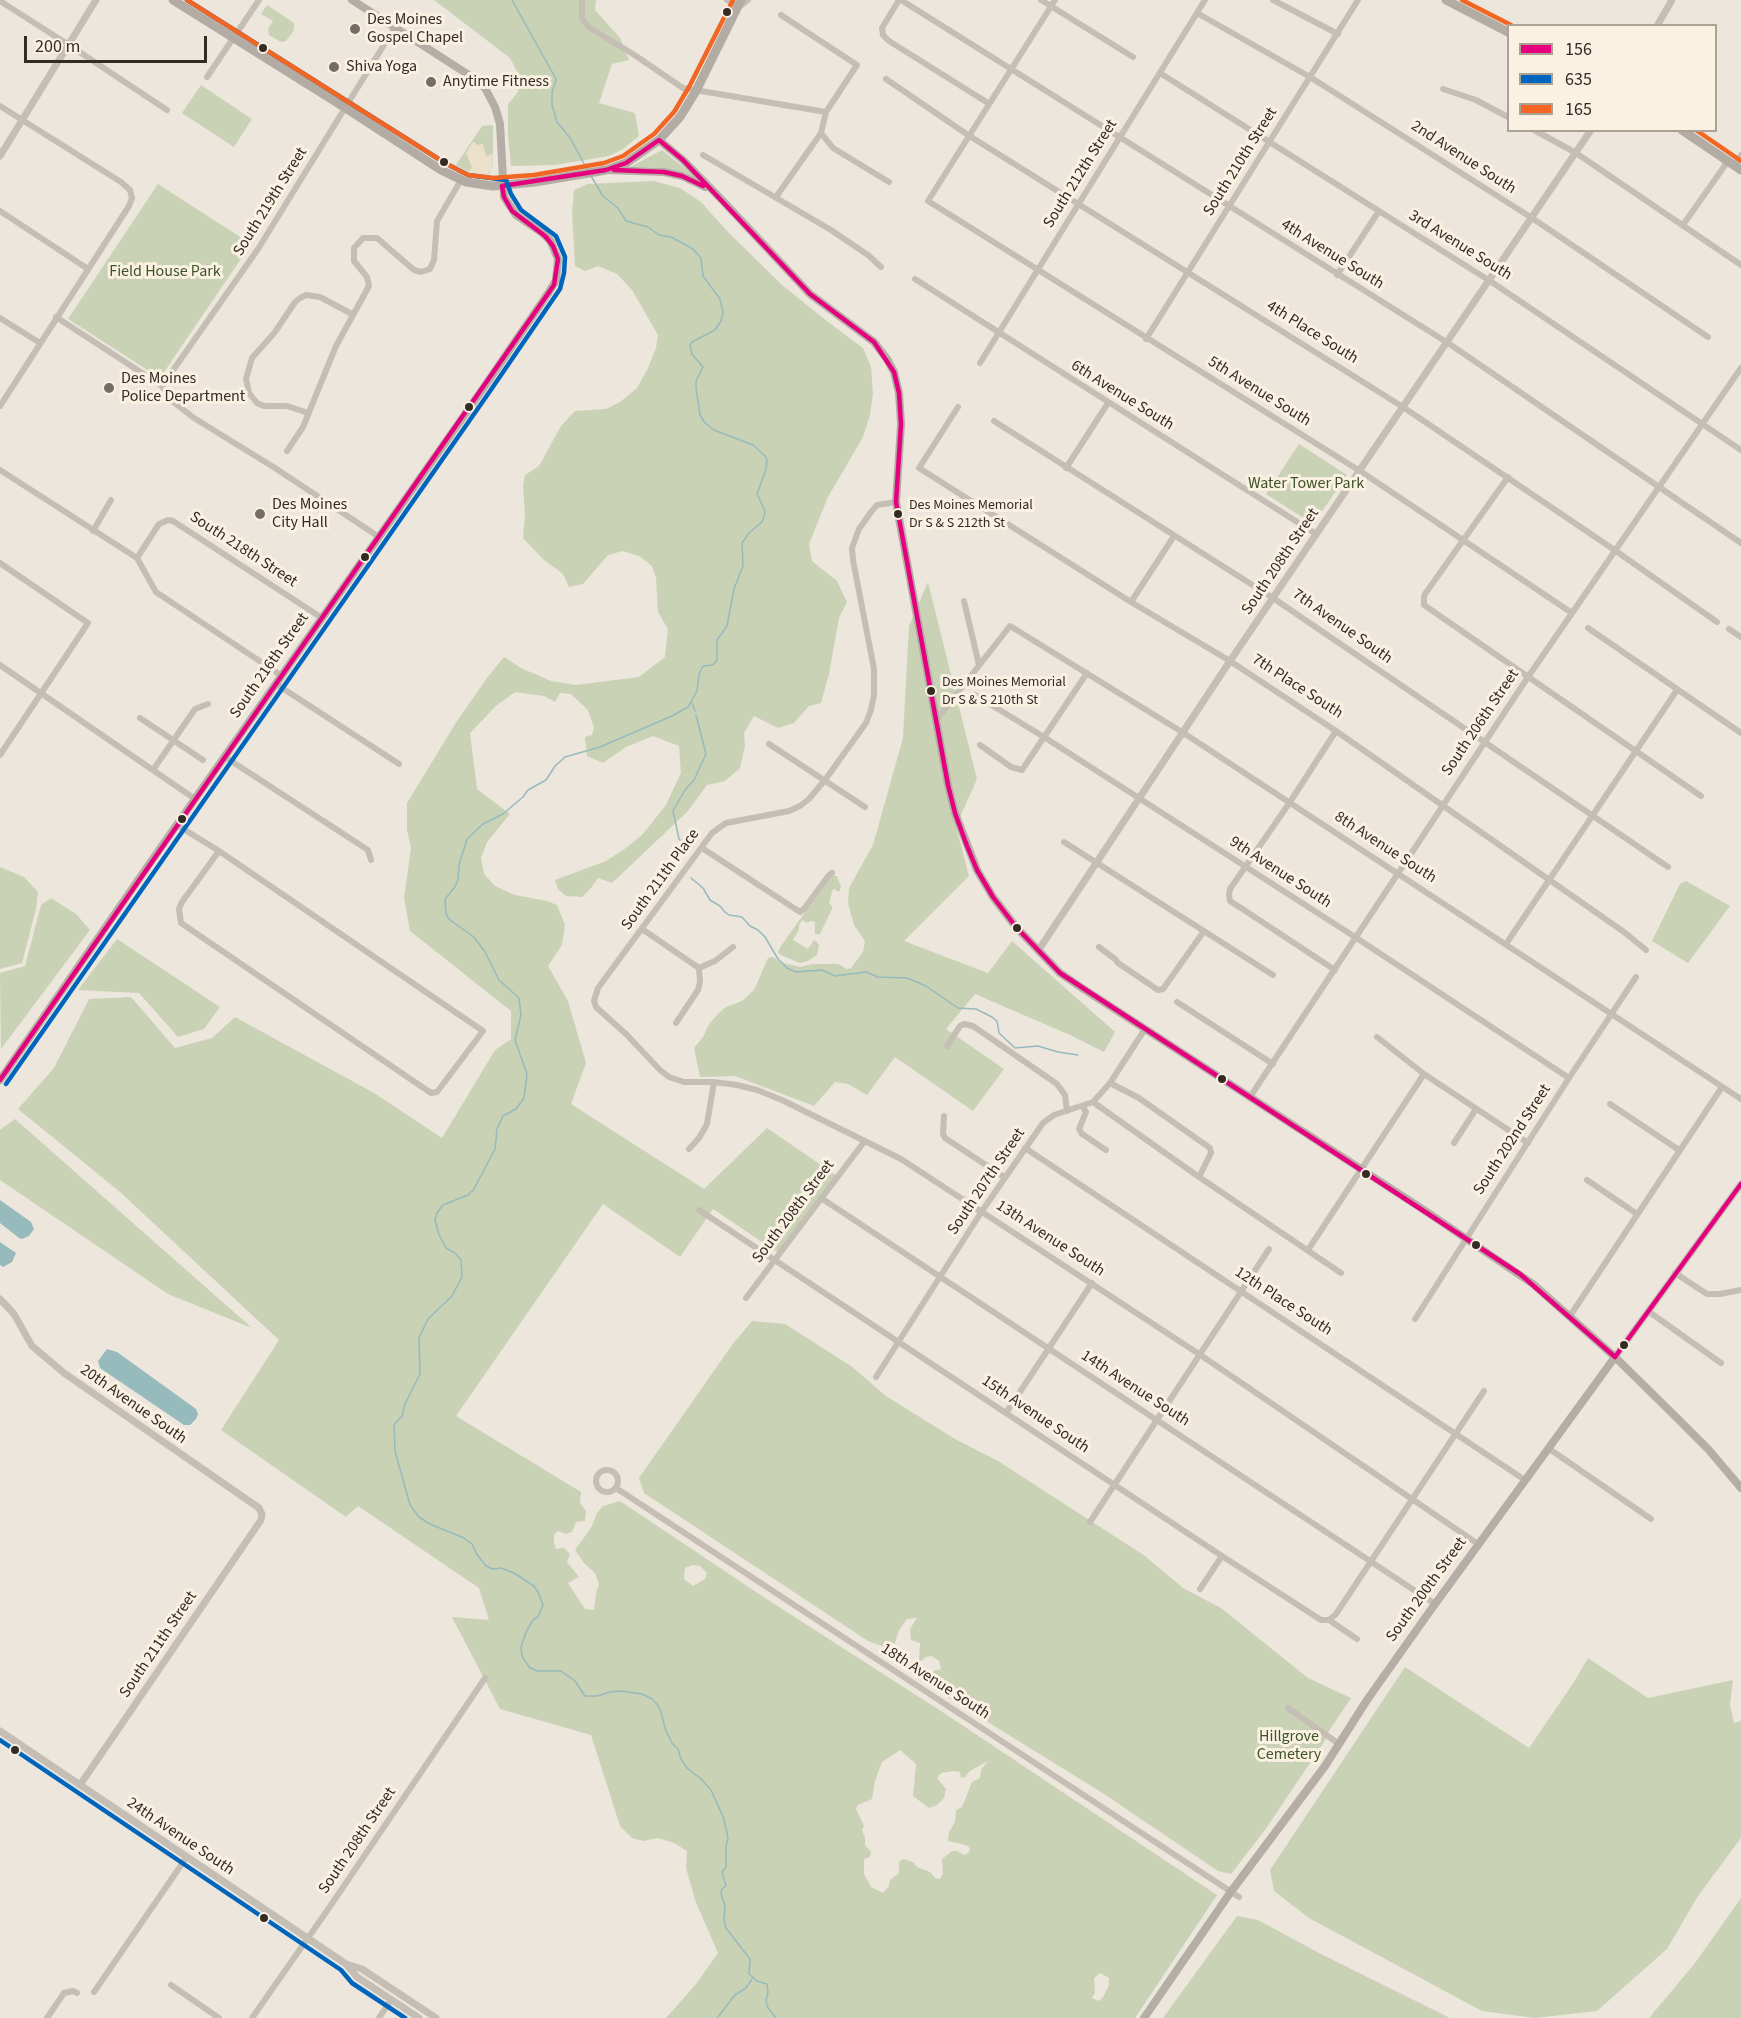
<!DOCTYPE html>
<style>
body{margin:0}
#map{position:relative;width:1741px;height:2018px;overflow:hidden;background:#ece6dc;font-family:"Source Sans 3",sans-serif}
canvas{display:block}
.legend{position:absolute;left:1507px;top:24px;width:210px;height:108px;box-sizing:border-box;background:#faf1e2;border:2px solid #aba296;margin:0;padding:8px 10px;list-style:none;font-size:18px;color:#342b25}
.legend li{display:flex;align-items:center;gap:12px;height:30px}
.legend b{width:30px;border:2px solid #aba296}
.scale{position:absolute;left:24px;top:36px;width:183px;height:27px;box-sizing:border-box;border:3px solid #342b25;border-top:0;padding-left:8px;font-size:18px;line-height:21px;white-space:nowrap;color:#342b25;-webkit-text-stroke:4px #faf1e2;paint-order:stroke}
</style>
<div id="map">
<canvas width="1741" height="2018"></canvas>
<ul class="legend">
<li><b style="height:8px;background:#e5007d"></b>156</li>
<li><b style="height:8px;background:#0065bd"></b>635</li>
<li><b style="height:8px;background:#f26522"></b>165</li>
</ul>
<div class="scale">200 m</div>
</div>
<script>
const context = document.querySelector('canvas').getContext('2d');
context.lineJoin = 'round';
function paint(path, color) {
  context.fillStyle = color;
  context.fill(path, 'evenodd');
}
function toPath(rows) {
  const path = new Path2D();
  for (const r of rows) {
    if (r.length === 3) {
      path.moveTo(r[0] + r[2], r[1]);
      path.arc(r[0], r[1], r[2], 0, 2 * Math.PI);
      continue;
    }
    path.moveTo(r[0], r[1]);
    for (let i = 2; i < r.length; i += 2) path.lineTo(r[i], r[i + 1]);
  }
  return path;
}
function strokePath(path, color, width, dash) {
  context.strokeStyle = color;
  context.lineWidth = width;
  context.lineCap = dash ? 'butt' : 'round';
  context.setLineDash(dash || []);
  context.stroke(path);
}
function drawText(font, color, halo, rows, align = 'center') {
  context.font = font + ' "Source Sans 3",sans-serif';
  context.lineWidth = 6;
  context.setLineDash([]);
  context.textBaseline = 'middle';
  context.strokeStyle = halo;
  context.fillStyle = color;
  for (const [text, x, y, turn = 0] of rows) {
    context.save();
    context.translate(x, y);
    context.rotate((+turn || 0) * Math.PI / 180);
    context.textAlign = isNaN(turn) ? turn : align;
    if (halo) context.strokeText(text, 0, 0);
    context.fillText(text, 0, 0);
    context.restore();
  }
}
paint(toPath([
 [434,0,596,0,595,10,620,38,629,60,612,64,599,103,635,113,639,136,623,149,609,156,555,165,511,166,508,135,508,104,518,92,520,77,510,58],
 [267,5,294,23,294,30,286,41,281,42,269,35,268,29,273,21,261,14],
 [201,85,252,119,234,147,182,113],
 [493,125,493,165,490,173,484,176,477,176,456,165,482,126],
 [662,150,699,180,672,170,653,167,630,167],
 [654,181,680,188,701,202,728,232,781,284,828,322,863,348,871,367,873,394,870,415,863,437,828,497,809,544,812,561,837,581,847,602,839,618,829,674,821,703,809,706,794,723,778,728,754,716,744,733,745,745,740,768,725,781,707,785,687,812,612,883,598,878,591,888,582,897,566,896,558,889,555,880,606,861,626,848,642,835,666,805,681,773,679,746,653,736,626,747,603,763,587,756,585,737,592,735,594,728,588,710,571,694,560,693,555,702,544,696,515,692,496,706,470,733,477,789,510,814,487,842,481,858,484,874,495,886,515,895,547,901,557,905,565,925,562,945,548,966,568,1001,586,1063,571,1104,704,1189,767,1128,837,1176,780,1254,713,1209,680,1257,603,1204,456,1416,581,1492,580,1503,586,1511,585,1521,576,1522,572,1532,566,1534,558,1531,554,1535,554,1543,556,1549,564,1548,570,1554,567,1562,579,1577,568,1583,585,1609,594,1610,596,1593,599,1584,595,1573,584,1563,575,1550,591,1528,597,1513,603,1506,620,1501,765,1598,947,1715,1217,1895,1135,2018,666,2018,696,1984,718,1953,695,1900,686,1868,687,1851,674,1843,658,1838,643,1841,632,1838,620,1826,591,1735,500,1709,452,1617,489,1620,479,1588,358,1506,346,1517,221,1430,279,1340,120,1192,18,1109,54,1068,89,999,131,997,175,1048,212,1038,235,1017,374,1093,442,1138,495,1050,511,1039,511,1011,410,931,404,898,411,848,407,830,407,803,457,721,487,678,504,657,521,668,551,681,576,685,639,677,665,657,668,629,658,612,656,578,652,566,639,556,623,551,608,555,583,584,569,587,563,574,544,560,523,538,525,514,523,486,525,475,539,466,561,426,575,411,606,409,620,402,637,388,648,368,656,348,658,335,632,290,617,274,598,266,585,271,575,266,572,213,574,190,588,184],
 [693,1565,700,1566,707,1573,705,1579,693,1586,684,1579,685,1568],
 [900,1750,916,1764,913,1796,929,1808,937,1805,944,1798,946,1789,937,1778,941,1773,953,1771,960,1772,961,1778,965,1777,970,1771,988,1761,981,1770,980,1778,972,1782,962,1807,956,1810,955,1822,949,1832,948,1841,966,1845,970,1848,969,1853,964,1855,957,1851,952,1851,942,1859,943,1873,940,1879,935,1878,930,1872,917,1867,913,1862,903,1859,899,1862,899,1873,890,1880,889,1886,883,1893,871,1887,864,1874,864,1859,870,1857,871,1852,865,1845,865,1838,862,1830,864,1826,856,1809,858,1805,872,1799,875,1781,882,1762],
 [1100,1973,1109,1978,1109,1985,1103,1997,1099,2001,1092,1998,1095,1993,1094,1978],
 [158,184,251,244,160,378,68,319],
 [1299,444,1347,475,1313,524,1266,494],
 [928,582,977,779,956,826,969,876,904,941,988,973,1012,941,1115,1032,1104,1052,1070,1035,975,994,946,1029,1004,1069,973,1111,895,1057,867,1095,848,1084,835,1082,814,1106,735,1076,700,1077,694,1048,703,1037,709,1024,719,1013,726,1007,742,1001,754,990,768,958,773,957,780,962,800,967,813,964,838,964,847,969,851,968,863,952,865,941,854,925,848,903,849,888,873,845,903,738,909,626],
 [0,867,24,877,38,892,36,909,22,963,0,969],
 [831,876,837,876,841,887,839,892,834,889,833,889,829,903,832,906,832,909,820,934,815,934,815,922,811,921,807,923,802,920,799,925,799,930,793,940,808,949,814,940,817,942,819,946,817,955,808,961,800,963,781,955,778,952,781,946],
 [1686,881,1730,906,1688,963,1652,941,1680,884],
 [51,898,76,914,90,930,1,1049,0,973,25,966,41,905],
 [117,939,220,1007,204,1029,178,1037,139,993,78,990],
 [15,1119,252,1328,168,1294,0,1180,0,1130],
 [752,1321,785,1324,851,1366,886,1396,955,1439,998,1461,1145,1556,1183,1588,1221,1608,1308,1678,1351,1698,1325,1737,1326,1739,1265,1830,1231,1874,1218,1871,1101,1792,936,1690,933,1671,941,1669,939,1661,932,1656,926,1657,919,1663,920,1643,911,1640,910,1629,917,1618,907,1619,899,1630,895,1643,888,1648,868,1641,644,1493,639,1478,732,1345],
 [1588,1658,1648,1698,1733,1680,1730,1705,1734,1723,1741,1721,1741,1838,1698,1896,1667,1949,1597,2011,1535,2018,1482,2011,1309,1918,1274,1891,1270,1870,1405,1667,1529,1748,1574,1682],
 [1741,1898,1741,2018,1649,2018,1695,1963],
 [1237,1916,1258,1920,1319,1953,1450,2018,1163,2018]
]), '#cad2b5');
paint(toPath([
 [475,142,476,145,483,144,486,156,493,154,492,170,484,176,477,176,468,173,472,167,466,153,472,143]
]), '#ebe0ca');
paint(toPath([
 [0,1200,31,1222,34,1229,29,1236,22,1239,19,1238,0,1223],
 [0,1242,16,1253,12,1262,3,1267,0,1265],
 [107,1349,117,1352,196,1409,198,1414,196,1419,190,1425,184,1425,100,1368,98,1361]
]), '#97babd');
strokePath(toPath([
 [512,0,555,77,556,80,552,92,552,105,557,122,570,138,587,169],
 [591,176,603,196,618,208,626,221,648,227,659,235,671,237,693,249,701,258,703,276,720,299,723,312,721,321,715,330,692,342,690,345,692,354,703,367,696,381,696,388,700,415,705,423,714,430,753,445,765,456,767,460,766,469,757,494,764,509,765,514,762,522,749,533,742,543,743,566,734,589,727,626,717,640,717,660,713,665,703,666,699,674,697,691,688,707,672,716,600,747,565,757,555,766,546,780,528,790,523,797,503,814,483,824,467,839,459,865,458,880,455,887,445,899,446,914,450,920,474,937,485,952,499,980,519,998,521,1015,515,1040,527,1074,524,1098,516,1109,503,1116,497,1129,495,1149,474,1189,468,1195,443,1205,437,1213,435,1220,439,1235,446,1248,455,1253,461,1260,462,1277,452,1296,428,1319,419,1338,420,1374,405,1404,402,1416,394,1425,395,1451,410,1505,419,1517,430,1524,464,1538,472,1544,476,1553,486,1566,493,1569,501,1568,514,1573,534,1586,538,1592,543,1605,538,1617,533,1620,526,1632,521,1647,522,1656,529,1667,537,1671,561,1671,575,1681,585,1696,597,1696,610,1692,620,1691,642,1694,652,1699,656,1703,660,1709,666,1731,672,1743,678,1749,681,1759,687,1768,701,1779,711,1790,724,1819,728,1838,726,1846,726,1867,722,1872,726,1886,722,1889,721,1894,725,1906,724,1920,726,1928,750,1959,749,1974,757,1981,767,1984,768,1992,766,2001,768,2008,776,2018],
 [692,703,695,711],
 [690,850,679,839,673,811,685,790,694,780,706,754,696,715],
 [691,878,703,888,710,900,720,906,725,912,729,915,742,917,750,926,758,930,765,937,778,959,787,968,796,972,822,970,835,976,866,972,878,977,907,978,926,986,958,1008,976,1009,992,1017,997,1021,999,1033,1015,1048,1038,1046,1058,1052,1078,1055],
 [717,2018,735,1995,746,1988,752,1979]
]), '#97babd', 1.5);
strokePath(toPath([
 [582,0,582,19,590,28,633,54,683,88,826,112],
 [727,0,739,7,748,0],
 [899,0,882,28,883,35,889,41,988,103],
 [901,0,1448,343,1741,543],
 [1041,0,1133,57],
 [1055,0,928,201,1360,471,1572,613],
 [1273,0,1338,34],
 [0,1,69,45,167,110],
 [1197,13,1310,77,1532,218,1708,337],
 [1160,73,1490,281,1741,450],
 [207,77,259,0],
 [886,79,968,135,1403,407,1616,551,1717,622],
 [1443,89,1476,100,1508,117],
 [0,106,121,182,130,190,132,198,129,206,0,406],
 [1534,130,1576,153,1741,265],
 [821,133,833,148,889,182],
 [703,155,831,230,868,255,881,267],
 [1734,166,1741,155],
 [776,197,821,133,826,112,857,65,781,15],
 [0,211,88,269],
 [1683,225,1728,161],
 [1337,275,1379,211],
 [915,279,1316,534],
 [56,317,162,386,172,401,194,418,275,468,379,537],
 [0,318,40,343],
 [1146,339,1358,0],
 [980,363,1205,0],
 [162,386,258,249,395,27],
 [958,407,919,468,1131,602,1230,661,1336,731,1624,932,1646,950],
 [308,413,287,406,264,406,257,403,249,393,246,379,252,358,275,332,295,302,300,298,306,295,320,297,352,314],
 [994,421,1273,598,1668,867],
 [287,451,303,427,336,346,369,286,367,277,354,261,354,248,363,238,377,238,414,270,421,272,430,269,434,260,437,221,461,180],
 [1066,468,1108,403],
 [0,470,137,558,156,592,282,676],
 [1508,477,1425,594,1424,597,1424,605,1701,796],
 [896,502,877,505,871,512,859,529,852,548,853,560,874,669,874,695,871,710,866,723,825,780,809,799,800,806,789,811,726,823,712,833,598,988,594,1001,596,1007,627,1035,660,1070,669,1077,684,1082,714,1082,737,1085,757,1090,782,1100,901,1159,1199,1354,1478,1544],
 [93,531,111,500],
 [137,558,159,524,168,520,173,521,322,618],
 [0,563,88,623,0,755],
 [964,601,979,665],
 [1131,602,1174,536],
 [1588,628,1741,733],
 [1729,629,1741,637],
 [0,665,195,799],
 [276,684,399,764],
 [975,695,1044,737,1355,937,1569,1078],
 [140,718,203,760],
 [937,719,1010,626,1182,732,1741,1099],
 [769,744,865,807],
 [980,745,1011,767,1022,770,1087,673],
 [225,757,368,850,371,860],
 [153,770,195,709,208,704],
 [177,825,219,851,483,1031,437,1092,431,1093,181,923,179,909,182,902,219,851],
 [1064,842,1273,975],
 [702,848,800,912,804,909,829,875,832,873],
 [642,929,699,968],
 [1506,944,1677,690],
 [1099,947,1115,959,1118,963,1158,990,1163,989,1204,931],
 [1335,970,1241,908,1230,901,1229,895,1230,889,1290,802,1336,731],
 [1177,1002,1273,1064],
 [676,1023,698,990,700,982,699,968,715,961,733,947],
 [1377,1037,1424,1074,1528,1143],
 [947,1046,960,1026,964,1024,973,1026,1057,1084,1065,1095,1067,1111],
 [1110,1083,1139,1098,1210,1148,1211,1153,1199,1177],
 [1250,1097,1528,677,1741,368],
 [1093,1102,1199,1177,1341,1273],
 [1610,1104,1679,1150],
 [1083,1107,1086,1112,1079,1129,1082,1134,1106,1150],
 [944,1116,943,1134,945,1138,1004,1177],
 [1454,1143,1476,1109],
 [1025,1148,1525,1480],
 [689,1149,699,1138,707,1124,714,1082],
 [1587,1180,1637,1214],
 [821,1198,1435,1604],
 [699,1210,1222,1556,1321,1620,1329,1620,1357,1639],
 [1308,1250,1424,1074],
 [1675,1273,1707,1294,1720,1294,1741,1290],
 [746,1298,864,1142],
 [1648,1311,1721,1363],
 [1570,1316,1722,1087],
 [1415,1319,1569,1078,1636,977],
 [876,1377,982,1211,1043,1123,1054,1115,1093,1102,1110,1083,1145,1029],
 [1006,1413,1092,1283],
 [1548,1448,1651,1519],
 [607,1481,11],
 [616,1488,1239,1897],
 [1090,1522,1269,1249],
 [1200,1589,1222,1556],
 [1329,1620,1336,1614,1484,1391],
 [1288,1708,1339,1744],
 [171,1985,219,2018],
 [94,1992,186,1858],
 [47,2018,64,1993,73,1991,77,1993],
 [252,2018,331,1905,485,1678],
 [379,2018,391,2000]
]), '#c4beb5', 6);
strokePath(toPath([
 [1657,26,1672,0],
 [0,156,96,0],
 [1038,951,1230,661,1591,130],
 [0,1299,14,1314,32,1346,64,1373,259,1508,262,1514,261,1520,80,1785],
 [1615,1357,1741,1184],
 [0,1731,346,1964,357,1977,419,2018],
 [346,1964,362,1969,436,2018]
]), '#c4beb5', 7);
strokePath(toPath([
 [659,140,683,160,722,200,810,294,874,342,887,359,894,372,899,393,901,424,896,502,948,785,955,813,977,870,993,897,1016,927,1060,973,1082,988,1424,1210,1533,1284,1615,1357,1679,1420,1708,1449,1741,1488],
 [607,170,664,172,682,176,705,187],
 [0,1080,150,863,482,390,549,292,556,280,558,259,550,240,541,232,516,215,504,197,500,124,495,107,485,88,469,75,352,0],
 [1144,2018,1230,1893,1325,1766,1367,1700,1430,1611,1615,1357]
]), '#b5aea6', 8);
strokePath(toPath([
 [173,0,344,107,441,170,466,182,493,186,535,182,606,170,626,163,659,140,680,117,696,91,741,0],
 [1446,0,1508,32],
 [1682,130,1741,170]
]), '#b2aca5', 9);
strokePath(toPath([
 [614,170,664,172,682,176,703,186],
 [502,186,606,170,626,163,659,140,683,160,810,294,874,342,894,372,899,393,901,424,896,502,948,785,955,813,967,846,977,870,993,897,1016,927,1060,973,1520,1274,1615,1357],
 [0,1080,554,285,558,259,553,246,545,236,512,211,504,197,502,186],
 [1615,1357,1741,1184]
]), '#e5007d', 4.5);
strokePath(toPath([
 [6,1084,488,394,560,289,564,273,565,257,556,236,521,210,511,194,506,180,468,175,445,163,187,0],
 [0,1740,341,1970,352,1983,405,2018]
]), '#0065bd', 4.5);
strokePath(toPath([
 [187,0,445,163,468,175,493,178,534,175,604,163,623,156,654,134,674,112,689,87,733,0],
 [1462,0,1511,25],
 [1696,130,1741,161]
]), '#f26522', 4.5);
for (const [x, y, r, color] of [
 [727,12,5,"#342b25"],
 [355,29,6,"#746c65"],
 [263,48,5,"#342b25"],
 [334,67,6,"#746c65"],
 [431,82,6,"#746c65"],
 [444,162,5,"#342b25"],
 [109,388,6,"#746c65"],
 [469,407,5,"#342b25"],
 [260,514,6,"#746c65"],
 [898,514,5,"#342b25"],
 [365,557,5,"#342b25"],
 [931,691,5,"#342b25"],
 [182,819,5,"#342b25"],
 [1017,928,5,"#342b25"],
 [1222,1079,5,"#342b25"],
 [1366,1174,5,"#342b25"],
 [1476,1245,5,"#342b25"],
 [1624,1345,5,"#342b25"],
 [15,1750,5,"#342b25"],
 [264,1918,5,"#342b25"]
]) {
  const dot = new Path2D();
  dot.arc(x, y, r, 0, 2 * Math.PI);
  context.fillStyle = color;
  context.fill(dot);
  strokePath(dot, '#faf1e2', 2);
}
drawText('14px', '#342b25', '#faf1e2', [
 ["Des Moines Memorial",909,506],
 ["Dr S & S 212th St",909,524],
 ["Des Moines Memorial",942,683],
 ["Dr S & S 210th St",942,701]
], 'left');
drawText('16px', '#342b25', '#faf1e2', [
 ["Des Moines",367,20],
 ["Gospel Chapel",367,38],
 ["Shiva Yoga",346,67],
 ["Anytime Fitness",443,82],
 ["Des Moines",121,379],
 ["Police Department",121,397],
 ["Des Moines",272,505],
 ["City Hall",272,523]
], 'left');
drawText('16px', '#342b25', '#faf1e2', [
 ["2nd Avenue South",1463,158,33],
 ["South 210th Street",1241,162,-58],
 ["South 212th Street",1081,174,-58],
 ["South 219th Street",271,202,-58],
 ["3rd Avenue South",1460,246,32],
 ["4th Avenue South",1332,255,32],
 ["4th Place South",1312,333,32],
 ["5th Avenue South",1259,392,32],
 ["6th Avenue South",1122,396,32],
 ["South 218th Street",243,550,33],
 ["South 208th Street",1281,562,-56],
 ["7th Avenue South",1342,627,35],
 ["South 216th Street",270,666,-55],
 ["7th Place South",1297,687,33],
 ["South 206th Street",1481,723,-56],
 ["8th Avenue South",1385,848,33],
 ["9th Avenue South",1280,873,33],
 ["South 211th Place",661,880,-54],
 ["South 202nd Street",1513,1140,-57],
 ["South 207th Street",987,1182,-56],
 ["South 208th Street",794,1212,-53],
 ["13th Avenue South",1050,1239,33],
 ["12th Place South",1283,1302,33],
 ["14th Avenue South",1135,1389,33],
 ["20th Avenue South",133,1405,35],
 ["15th Avenue South",1035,1415,34],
 ["South 200th Street",1427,1590,-54],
 ["South 211th Street",159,1645,-56],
 ["18th Avenue South",935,1682,33],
 ["24th Avenue South",180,1837,34],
 ["South 208th Street",358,1841,-56]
]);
drawText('16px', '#3e5427', '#faf1e2', [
 ["Field House Park",165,272],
 ["Water Tower Park",1306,484],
 ["Hillgrove",1289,1737],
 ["Cemetery",1289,1755]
]);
</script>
